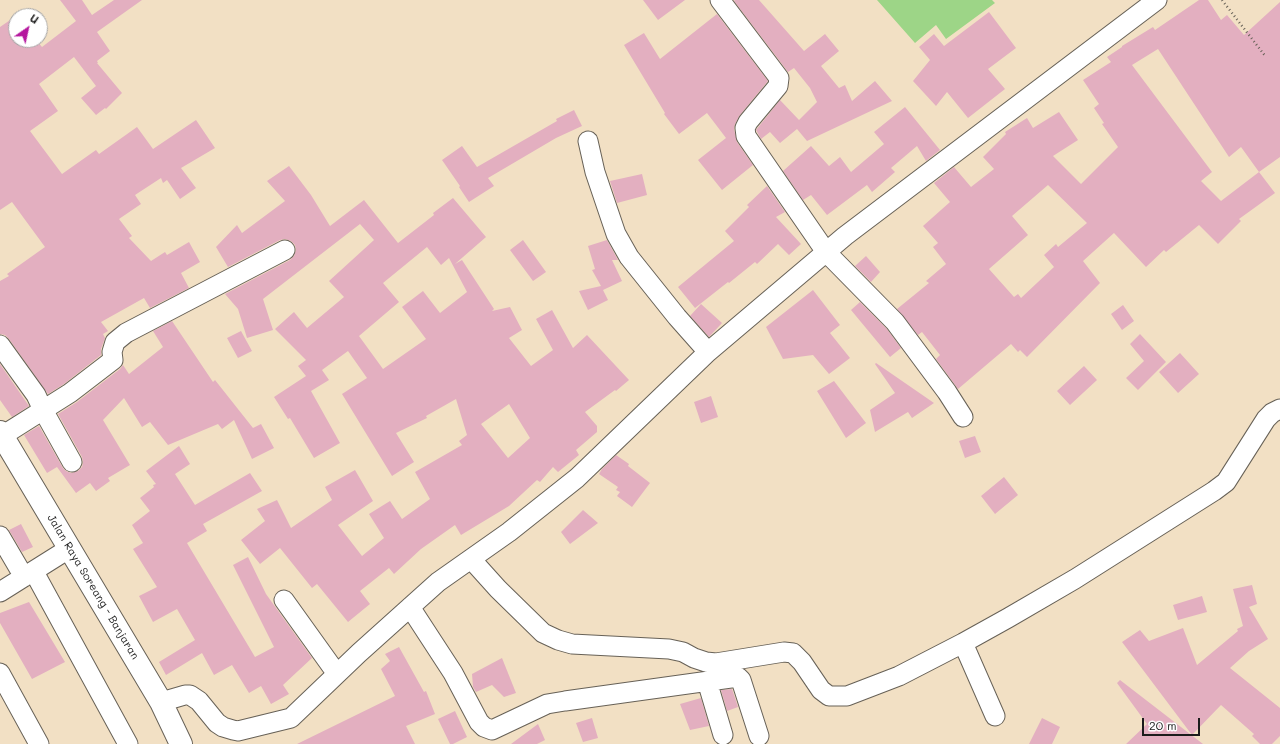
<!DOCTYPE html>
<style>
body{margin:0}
#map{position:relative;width:1280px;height:744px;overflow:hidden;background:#f2e0c4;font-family:Mali,sans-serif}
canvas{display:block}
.north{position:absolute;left:8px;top:8px;width:40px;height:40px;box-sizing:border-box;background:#fff;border:1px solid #a4a4a4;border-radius:50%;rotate:34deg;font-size:11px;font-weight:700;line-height:16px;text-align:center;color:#1c1c1c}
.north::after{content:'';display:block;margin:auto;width:14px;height:18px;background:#b5179e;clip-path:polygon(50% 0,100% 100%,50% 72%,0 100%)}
.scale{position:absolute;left:1142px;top:718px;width:58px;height:18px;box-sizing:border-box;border:2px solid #1c1c1c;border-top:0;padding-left:5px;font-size:12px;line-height:14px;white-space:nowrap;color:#1c1c1c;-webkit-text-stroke:3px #fff;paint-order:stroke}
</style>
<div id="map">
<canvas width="1280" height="744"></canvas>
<div class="north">U</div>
<div class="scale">20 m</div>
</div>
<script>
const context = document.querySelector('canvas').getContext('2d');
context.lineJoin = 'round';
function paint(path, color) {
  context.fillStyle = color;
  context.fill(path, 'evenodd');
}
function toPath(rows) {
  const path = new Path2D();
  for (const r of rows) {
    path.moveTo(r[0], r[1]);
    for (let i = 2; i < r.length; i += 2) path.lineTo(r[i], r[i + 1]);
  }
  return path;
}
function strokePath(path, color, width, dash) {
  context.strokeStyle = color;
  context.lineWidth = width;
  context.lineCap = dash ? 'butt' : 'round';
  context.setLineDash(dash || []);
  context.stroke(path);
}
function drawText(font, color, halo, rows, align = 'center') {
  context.font = font + ' Mali,sans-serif';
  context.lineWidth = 3;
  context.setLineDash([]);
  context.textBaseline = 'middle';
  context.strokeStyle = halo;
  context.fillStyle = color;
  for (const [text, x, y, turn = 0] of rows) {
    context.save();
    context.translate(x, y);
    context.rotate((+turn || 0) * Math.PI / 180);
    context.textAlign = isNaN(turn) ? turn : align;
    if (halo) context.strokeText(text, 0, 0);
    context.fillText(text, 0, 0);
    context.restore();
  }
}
paint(toPath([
 [877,0,992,0,995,3,946,39,936,25,915,43]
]), '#9dd587');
paint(toPath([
 [60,0,82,0,92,15,114,0,142,0,97,32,110,51,97,61,98,63,97,63,122,93,106,109,105,108,96,115,81,98,96,86,74,57,39,84,58,111,30,131,62,174,96,150,99,154,137,127,153,149,196,120,215,148,181,168,196,188,180,199,167,180,163,183,161,178,135,195,141,204,119,219,132,236,129,238,151,261,165,252,167,255,189,242,200,262,181,273,189,288,150,308,144,298,101,322,108,331,103,334,105,338,101,349,101,355,64,384,48,394,9,339,5,335,0,334,0,281,9,276,7,274,45,247,12,202,0,210,0,27,16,16,16,40,36,40,42,47,76,21],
 [643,0,685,0,658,20],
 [735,0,759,0,804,51,825,34,839,51,821,66,839,88,845,85,852,101,875,81,892,101,807,141,797,129,780,143,770,132,761,139,756,130,780,100,799,120,817,102,810,88,794,68,788,72,734,1],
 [1199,0,1208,0,1221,20,1227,15,1244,35,1280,2,1280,157,1259,172,1275,193,1239,219,1241,221,1218,244,1199,225,1166,252,1164,250,1146,267,1114,233,1083,261,1100,283,1027,357,1020,350,1018,352,1011,344,958,389,936,359,940,355,922,332,918,335,897,309,929,283,926,281,946,264,933,247,938,243,923,226,950,202,934,183,954,167,971,187,994,169,983,157,1006,134,1005,132,1027,118,1033,128,1059,112,1078,140,1053,156,1081,184,1118,147,1102,124,1104,123,1094,108,1099,104,1083,80,1111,62,1107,57,1122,47,1122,46,1153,27,1155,30],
 [1158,49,1229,157,1241,147,1259,172,1221,201,1201,181,1212,172,1132,65],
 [1048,185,1087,223,1058,247,1056,244,1044,255,1054,267,1021,298,1018,294,1014,297,989,269,1028,235,1012,216],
 [989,12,1016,48,988,69,1005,89,968,118,947,92,936,106,913,81,930,60,919,47,934,34,944,46],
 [717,14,768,81,740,115,735,124,734,129,737,142,753,165,722,190,698,160,726,138,707,113,679,134,664,114,665,113,624,45,644,33,660,59],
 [905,107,940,150,926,161,917,146,891,168,895,172,872,192,867,185,827,215,811,195,803,200,783,171,811,146,829,166,840,157,851,172,884,144,874,132],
 [574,110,582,126,556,138,488,178,494,186,469,202,459,187,460,186,442,160,462,146,477,167,557,121,556,119],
 [289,166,311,195,330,226,364,200,398,243,434,215,433,213,453,198,486,237,455,264,462,260,494,309,492,311,510,307,522,330,509,338,531,366,553,350,536,319,552,310,573,348,587,335,629,380,616,391,615,390,585,412,597,426,597,432,576,450,579,455,558,472,553,467,540,482,537,480,509,506,461,535,455,525,421,549,394,574,389,568,360,591,370,604,348,622,317,584,312,588,280,548,260,564,241,540,265,521,257,509,277,500,291,528,332,500,325,487,355,470,373,501,338,525,362,556,384,538,369,514,390,501,402,519,430,499,415,472,462,445,459,441,467,435,456,399,426,416,427,418,396,433,414,462,392,476,342,394,367,378,348,351,322,370,329,380,311,391,340,443,314,458,290,418,288,419,274,397,306,376,298,366,306,360,275,329,294,312,307,328,344,297,329,281,374,240,360,224,263,299,273,330,247,338,238,309,225,294,290,260,294,256,296,250,295,245,291,241,285,239,280,240,228,267,216,247,237,225,242,233,285,201,267,181],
 [427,247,441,265,449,258,467,292,440,313,423,291,402,307,426,339,383,369,359,336,399,302,383,283],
 [509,404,530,438,508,458,481,424],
 [642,174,647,195,617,203,610,181],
 [767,186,785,212,776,217,801,244,789,255,778,244,757,264,755,262,729,283,728,282,695,308,678,287,734,241,725,231,749,207,747,205],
 [523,240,546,272,533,281,510,250],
 [607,240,617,258,618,260,612,260,622,281,603,290,608,300,588,310,579,291,601,286,592,270,595,269,588,246],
 [866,256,880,272,871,282,855,266],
 [813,290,840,325,830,333,850,358,829,374,813,355,783,359,766,327],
 [860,302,887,329,901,348,890,357,851,310],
 [701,304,722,323,709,337,690,316],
 [1123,305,1134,321,1122,330,1111,314],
 [172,321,213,382,215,380,253,428,261,424,274,448,252,459,234,420,222,429,218,424,168,445,150,422,142,427,124,398,103,420,130,465,108,478,110,481,96,491,90,483,76,493,57,467,47,473,24,435,39,426,63,468,66,471,71,473,78,471,82,467,83,463,82,457,58,414,77,402,120,369,123,365,129,374,163,347,153,331],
 [241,331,252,351,238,358,227,338],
 [1140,334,1166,362,1138,390,1126,378,1144,361,1130,344],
 [1180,353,1199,374,1178,393,1159,372],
 [876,363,934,403,912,418,908,412,875,432,870,410,895,393,875,364],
 [0,364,29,406,12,417,0,400],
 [1084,366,1097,380,1070,405,1057,391],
 [834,381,866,423,846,438,817,391],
 [711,396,718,417,701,423,694,402],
 [975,436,981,452,965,458,959,441],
 [179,446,190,464,175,474,195,505,250,473,262,491,203,524,207,531,187,543,255,657,274,647,233,565,248,557,266,594,312,658,283,685,289,694,271,704,261,686,249,693,232,665,214,675,202,653,166,675,159,662,195,640,177,609,153,622,139,596,157,587,133,549,143,543,132,525,150,511,140,498,154,487,153,485,156,484,146,471],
 [616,455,629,464,628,466,650,483,632,507,617,496,620,492,616,490,618,487,599,474,602,469],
 [1004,477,1018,495,995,514,981,496],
 [583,510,598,523,570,544,561,532],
 [21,524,33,547,22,552,9,530],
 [1252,585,1257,604,1249,607,1268,639,1249,651,1230,668,1280,708,1280,736,1272,744,1260,744,1252,736,1254,734,1221,705,1192,735,1122,642,1140,630,1149,641,1183,628,1197,665,1238,631,1237,629,1243,626,1233,589],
 [1202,596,1207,612,1178,620,1173,605],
 [29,602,65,662,32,679,0,623,0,613],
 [399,647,424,692,426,691,435,714,406,726,415,744,297,744,395,696,381,669,390,661,385,654],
 [502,658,516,693,504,697,492,685,476,692,473,687,472,674],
 [1120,680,1203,744,1126,744,1147,724,1117,683],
 [732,689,738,707,727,711,721,690],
 [701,698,709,726,690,730,680,704],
 [455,711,467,737,453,744,450,744,438,719],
 [592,718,598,738,583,742,576,723],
 [1042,718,1060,727,1052,744,1029,744],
 [538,724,545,740,537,744,511,744]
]), '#e3afc0');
const minor = toPath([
 [720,0,779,78,778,86,748,122,745,128,746,136,826,252,895,322,947,392,963,417],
 [588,141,595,172,616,234,629,257,677,317,708,352],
 [0,345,36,395,43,410,72,462],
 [2,436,70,393,113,360,112,352,115,342,126,333,285,250],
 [0,536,24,577],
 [471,559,498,589,543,633,558,640,572,644,669,649,683,652,694,658,706,662,716,663,784,652,793,653,802,662,821,690,829,696,847,696,899,676,963,643,1008,618,1075,579,1214,491,1226,482,1266,419,1272,413,1280,409],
 [34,572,128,744],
 [0,592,70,548],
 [284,600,337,674],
 [410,607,453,673,479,722,484,727,492,730,547,704,565,701,738,677,741,680,759,736],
 [963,643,995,716],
 [0,673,39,744],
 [707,681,723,735],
 [161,702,185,695,190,695,199,701,217,723,223,727,233,730,238,731,291,718,359,653,438,582,509,532,577,478,708,352,845,236,1157,0]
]);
const major = toPath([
 [0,432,161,702,181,744]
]);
strokePath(minor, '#676157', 21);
strokePath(major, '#676157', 24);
strokePath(toPath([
 [1222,0,1266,57]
]), '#676157', 2.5, [1, 3]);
strokePath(minor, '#fff', 19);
strokePath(major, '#fff', 22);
drawText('11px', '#1c1c1c', '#fff', [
 ["Jalan Raya Soreang - Banjaran",93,587,59]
]);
</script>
